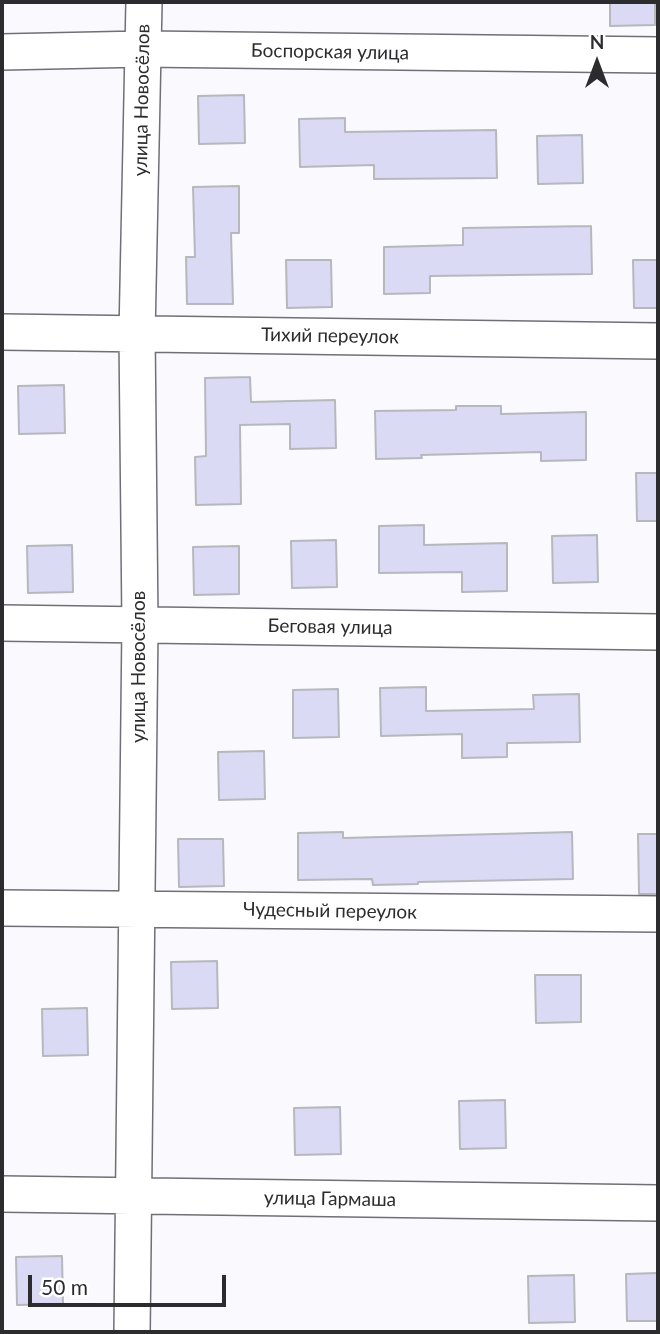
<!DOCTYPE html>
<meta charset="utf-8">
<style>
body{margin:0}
#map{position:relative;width:660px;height:1334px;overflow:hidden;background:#f9f9fe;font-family:Lato,sans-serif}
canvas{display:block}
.frame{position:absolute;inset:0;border:4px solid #2c2c2f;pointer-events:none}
.north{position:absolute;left:562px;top:28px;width:70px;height:70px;-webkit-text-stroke:5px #fff;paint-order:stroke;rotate:0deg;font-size:19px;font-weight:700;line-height:28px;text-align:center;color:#2c2c2f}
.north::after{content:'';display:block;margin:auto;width:24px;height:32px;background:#2c2c2f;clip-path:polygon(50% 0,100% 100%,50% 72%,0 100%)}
.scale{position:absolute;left:28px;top:1275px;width:198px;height:32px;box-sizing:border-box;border:4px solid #2c2c2f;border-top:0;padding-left:9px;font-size:21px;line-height:24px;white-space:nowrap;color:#2c2c2f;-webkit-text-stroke:5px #fff;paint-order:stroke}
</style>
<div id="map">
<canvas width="660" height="1334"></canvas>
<div class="frame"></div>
<div class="north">N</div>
<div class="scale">50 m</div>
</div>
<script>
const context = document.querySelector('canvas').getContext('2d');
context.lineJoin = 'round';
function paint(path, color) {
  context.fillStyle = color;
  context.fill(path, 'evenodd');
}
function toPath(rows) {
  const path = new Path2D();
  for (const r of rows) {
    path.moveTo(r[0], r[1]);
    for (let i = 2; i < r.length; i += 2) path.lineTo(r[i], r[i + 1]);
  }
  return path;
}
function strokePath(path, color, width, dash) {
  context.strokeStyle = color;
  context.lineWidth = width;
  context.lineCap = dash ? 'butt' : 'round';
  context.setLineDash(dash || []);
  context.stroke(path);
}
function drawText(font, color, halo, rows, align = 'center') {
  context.font = font + ' Lato,sans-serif';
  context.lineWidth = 5;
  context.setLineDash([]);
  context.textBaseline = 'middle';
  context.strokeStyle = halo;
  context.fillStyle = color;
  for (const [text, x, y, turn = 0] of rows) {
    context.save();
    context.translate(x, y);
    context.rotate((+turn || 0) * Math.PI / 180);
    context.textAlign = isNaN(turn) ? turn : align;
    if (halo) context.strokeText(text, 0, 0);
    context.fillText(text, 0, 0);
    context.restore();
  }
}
const building = toPath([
 [610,2,655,2,655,25,610,26,610,2],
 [244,95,245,143,199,144,198,96,244,95],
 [345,118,345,132,496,130,497,178,374,179,374,165,300,167,299,119,345,118],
 [582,135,583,183,538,184,537,136,582,135],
 [239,186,239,233,231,233,233,304,187,304,186,257,195,257,193,187,239,186],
 [591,226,592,274,430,276,430,293,384,294,384,247,463,245,463,228,591,226],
 [286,260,331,260,332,307,287,308,286,260],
 [633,260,658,260,658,308,634,308,633,260],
 [250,377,251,402,335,400,336,448,290,449,290,424,240,425,241,504,196,505,195,457,206,456,205,378,250,377],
 [64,385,65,433,19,434,18,386,64,385],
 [456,406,501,406,501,414,586,412,586,460,541,461,541,452,421,455,422,458,376,459,375,411,456,410,456,406],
 [636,473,658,473,658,521,637,521,636,473],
 [424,525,424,545,507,543,507,591,462,592,462,572,379,573,379,526,424,525],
 [597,535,598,582,553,583,552,536,597,535],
 [336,540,337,587,292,588,291,541,336,540],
 [72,545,73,592,28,593,27,546,72,545],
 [239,546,239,594,194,595,193,547,239,546],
 [426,687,426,711,534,709,533,695,579,694,580,742,507,743,507,757,462,758,462,734,381,736,380,688,426,687],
 [338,689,339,737,293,738,293,690,338,689],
 [264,751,265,799,219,800,218,752,264,751],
 [343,832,343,838,572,832,573,879,418,882,418,884,373,885,372,879,298,880,298,833,343,832],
 [638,834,658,834,658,894,639,894,638,834],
 [178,839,223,839,224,886,179,887,178,839],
 [217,961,218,1008,172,1009,171,962,217,961],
 [535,975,581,975,581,1022,536,1023,535,975],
 [87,1008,88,1055,43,1056,42,1009,87,1008],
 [505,1100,506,1148,460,1149,459,1101,505,1100],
 [340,1107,341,1154,295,1155,294,1108,340,1107],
 [62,1256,63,1304,17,1305,16,1257,62,1256],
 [658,1273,658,1321,627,1321,626,1274,658,1273],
 [574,1275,575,1322,529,1323,528,1276,574,1275]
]);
paint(building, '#dadaf4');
strokePath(building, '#b7b7be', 2);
const minor = toPath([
 [2,52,143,49,658,55],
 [2,332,658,341],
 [2,623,658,632],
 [2,908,658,914],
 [2,1194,658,1203],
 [132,1332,140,625,137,334,144,2]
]);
strokePath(minor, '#6f6f75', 38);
strokePath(minor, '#fff', 35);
drawText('19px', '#2c2c2f', '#fff', [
 ["Боспорская улица",330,52,1],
 ["улица Новосёлов",142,100,-89],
 ["Тихий переулок",330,336,1],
 ["Беговая улица",330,627,1],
 ["улица Новосёлов",139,667,-90],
 ["Чудесный переулок",330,911,1],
 ["улица Гармаша",330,1199,1]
]);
</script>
